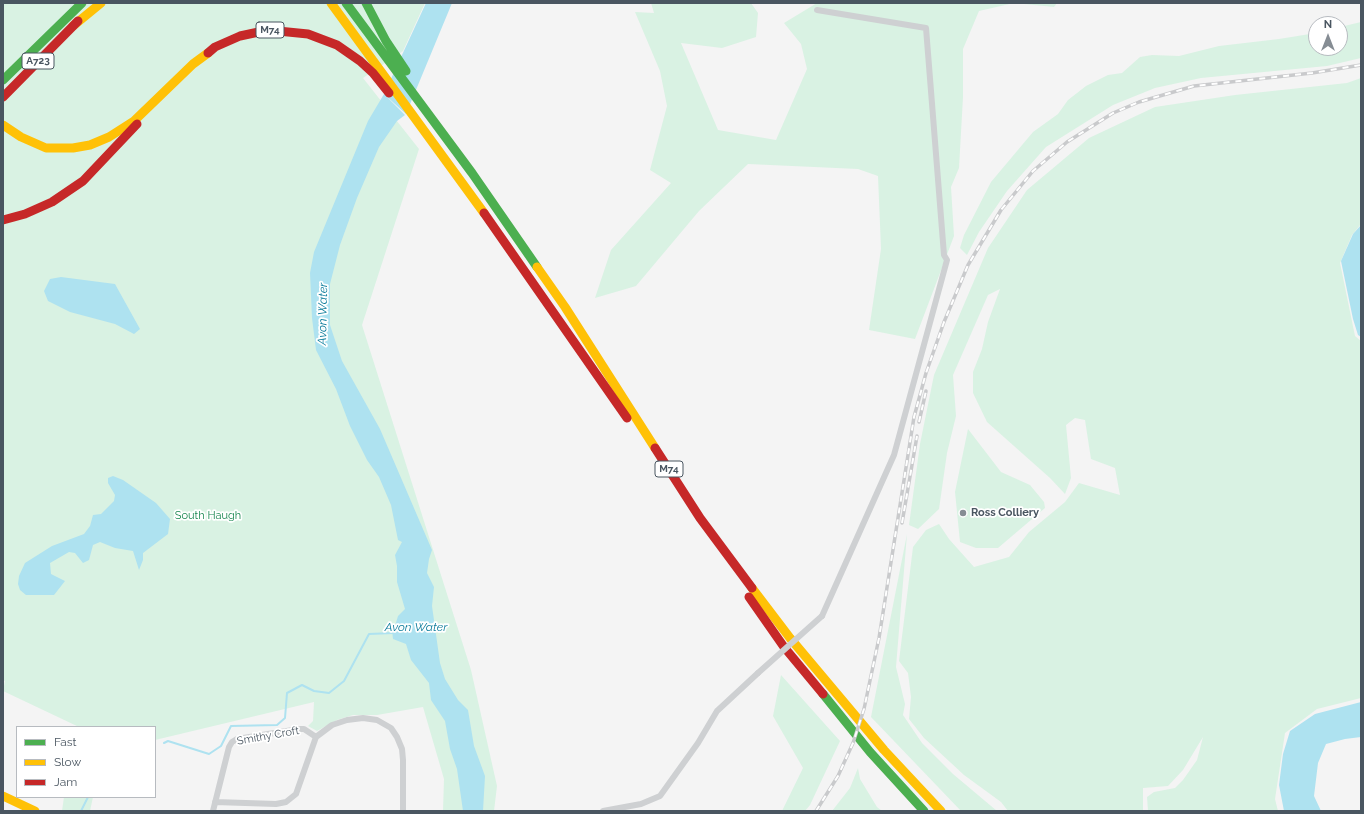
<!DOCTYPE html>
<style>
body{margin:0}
#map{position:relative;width:1364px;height:814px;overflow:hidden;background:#f4f4f4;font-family:Raleway,sans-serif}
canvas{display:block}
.frame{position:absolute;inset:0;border:4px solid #4a5661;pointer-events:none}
.legend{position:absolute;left:16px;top:726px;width:140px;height:72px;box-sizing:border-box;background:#fff;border:1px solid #b7bbc0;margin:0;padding:5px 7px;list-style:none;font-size:12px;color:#4a5661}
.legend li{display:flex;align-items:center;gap:8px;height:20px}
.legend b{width:20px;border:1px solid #b7bbc0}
.north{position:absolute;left:1308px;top:16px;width:40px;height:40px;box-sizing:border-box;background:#fff;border:1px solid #b7bbc0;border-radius:50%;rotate:0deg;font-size:11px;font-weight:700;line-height:16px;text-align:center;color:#4a5661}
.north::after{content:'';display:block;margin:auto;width:14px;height:18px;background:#868d94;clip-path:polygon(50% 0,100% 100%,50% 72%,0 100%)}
</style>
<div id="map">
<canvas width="1364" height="814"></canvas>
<div class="frame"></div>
<ul class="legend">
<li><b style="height:5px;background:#4caf50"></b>Fast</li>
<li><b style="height:5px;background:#ffc107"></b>Slow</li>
<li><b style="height:5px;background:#c62828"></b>Jam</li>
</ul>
<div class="north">N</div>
</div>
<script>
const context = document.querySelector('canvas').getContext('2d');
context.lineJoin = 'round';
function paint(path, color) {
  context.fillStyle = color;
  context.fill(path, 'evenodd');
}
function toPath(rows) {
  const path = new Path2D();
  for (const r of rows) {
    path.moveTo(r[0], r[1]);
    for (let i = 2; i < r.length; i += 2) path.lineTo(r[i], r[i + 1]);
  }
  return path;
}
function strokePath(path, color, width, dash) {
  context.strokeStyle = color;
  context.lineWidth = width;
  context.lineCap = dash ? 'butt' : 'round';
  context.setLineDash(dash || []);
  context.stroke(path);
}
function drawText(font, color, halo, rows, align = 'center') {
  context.font = font + ' Raleway,sans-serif';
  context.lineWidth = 3.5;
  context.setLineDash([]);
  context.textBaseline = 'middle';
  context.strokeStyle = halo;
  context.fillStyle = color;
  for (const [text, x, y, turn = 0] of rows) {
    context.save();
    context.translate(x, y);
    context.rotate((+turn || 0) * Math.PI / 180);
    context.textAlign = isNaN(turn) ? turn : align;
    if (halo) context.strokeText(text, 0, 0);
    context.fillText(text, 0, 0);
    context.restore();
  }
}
paint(toPath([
 [3,3,425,3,403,51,363,78,419,149,362,325,471,670,497,786,494,811,443,811,444,779,423,707,377,715,353,715,337,720,317,731,308,726,313,721,314,702,155,740,155,727,79,727,3,691,5,681,3,680],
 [651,3,751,3,758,13,756,37,722,48,681,43,718,130,776,140,807,69,801,44,784,23,817,3,1057,3,1054,7,1014,3,979,11,963,49,963,97,959,168,951,187,954,236,915,339,869,330,881,249,878,176,858,169,748,164,699,211,636,286,595,298,611,250,671,183,650,170,667,106,660,71,635,12,654,13],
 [1361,22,1361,58,1327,66,1201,78,1155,88,1113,105,1046,147,1007,191,979,232,967,255,960,248,964,235,991,182,1033,132,1058,114,1068,100,1086,86,1108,75,1122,73,1140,57,1152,55,1179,56,1219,46,1279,39,1316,33,1316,48,1340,48,1340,27],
 [1361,78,1361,224,1352,235,1340,263,1355,336,1361,341,1361,698,1317,709,1285,733,1275,799,1278,811,1148,811,1147,797,1154,792,1175,788,1183,780,1197,760,1203,737,1183,770,1168,786,1143,788,1143,811,1008,811,1001,802,964,775,924,738,909,719,911,697,908,673,899,661,913,547,926,530,939,524,949,539,974,567,1009,557,1029,532,1065,502,1079,483,1120,495,1115,468,1091,459,1085,420,1075,418,1066,425,1071,478,1065,494,1050,478,987,422,973,393,973,372,982,349,988,322,1000,289,988,295,953,375,956,416,947,453,939,509,918,529,909,525,920,444,934,375,988,248,1027,190,1089,138,1155,107,1235,95,1347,83],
 [968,429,1001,472,1030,485,1044,502,1045,508,998,548,976,548,960,542,955,492],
 [907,534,896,667,905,704,903,715,922,743,953,774,997,811,961,811,871,717],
 [781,675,840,741,810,805,805,811,782,811,803,768,773,716],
 [858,768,860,779,877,807,882,811,832,811,850,788],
 [64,797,93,797,90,811,62,811]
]), '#d9f2e3');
paint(toPath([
 [426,3,452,3,406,114,384,94],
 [384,94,405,115,397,121,379,147,357,198,340,245,330,284,330,325,342,361,380,429,432,550,429,559,427,573,434,587,432,606,440,663,445,679,458,700,468,710,474,746,485,776,483,811,463,811,457,769,450,749,445,721,431,700,429,683,411,660,406,644,393,639,392,630,395,626,398,616,405,609,397,582,397,566,395,555,402,542,398,540,391,505,379,477,367,460,350,426,336,389,316,350,312,318,310,273,314,252,368,121],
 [1361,225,1361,337,1358,335,1353,319,1341,261,1353,234],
 [61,277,115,284,140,329,134,334,115,324,70,312,48,301,44,291,50,279],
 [113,476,123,480,156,503,170,519,168,534,143,553,143,560,139,570,133,551,115,548,100,542,93,545,89,560,83,563,75,553,69,552,50,563,51,574,65,581,54,595,26,595,20,590,18,584,19,576,25,563,52,546,84,534,90,526,93,515,101,514,114,501,115,495,108,483,108,478],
 [1361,702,1361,737,1345,739,1326,744,1318,763,1314,796,1321,811,1284,811,1279,785,1283,754,1290,731,1315,714]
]), '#aee2f0');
strokePath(toPath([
 [87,727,91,727],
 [164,743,168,741,209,754,221,746,231,726,277,725,285,718,287,693,302,685,314,691,329,693,344,681,369,634,393,633],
 [81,811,88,797]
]), '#aee2f0', 2);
strokePath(toPath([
 [817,10,926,28,944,255,947,260,894,455,822,616],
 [215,802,276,804,286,802,296,794,316,737],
 [213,811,229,747,232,742,237,739,299,729,304,729,316,737,332,725,347,720,363,718,377,720,391,728,397,737,402,749,403,760,403,811],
 [603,811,641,804,660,796,698,743,717,711,758,673]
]), '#ced0d2', 6);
strokePath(toPath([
 [346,3,472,173,537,267],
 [366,3,386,41,406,71],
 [3,80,82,3],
 [823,694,870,752,924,811]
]), '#4caf50', 9);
strokePath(toPath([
 [331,3,484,213],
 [73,26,101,3],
 [3,125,21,137,46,148,73,148,90,145,109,137,134,121,193,64,208,53],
 [537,267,565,307,655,448],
 [752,588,790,638,884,750,941,811],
 [3,796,35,811]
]), '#ffc107', 9);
strokePath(toPath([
 [208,53,215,47,240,36,268,30,308,34,337,45,360,61,373,73,389,93],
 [3,97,78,21],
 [484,213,627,418],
 [3,220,25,214,52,202,83,181,137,124],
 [655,448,700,518,752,588],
 [749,597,784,647,823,694]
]), '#c62828', 9);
const rail = toPath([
 [919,422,926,391],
 [902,523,917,436],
 [816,811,838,776,853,743,864,709,879,638,914,417,926,373,944,322,968,265,1001,210,1033,171,1067,142,1113,113,1139,102,1194,86,1312,73,1361,65]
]);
strokePath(rail, '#c9cacc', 3.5);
strokePath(rail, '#fff', 2, [6]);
strokePath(toPath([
 [758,673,822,616]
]), '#ced0d2', 6);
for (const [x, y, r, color] of [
 [963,513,4,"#868d94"]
]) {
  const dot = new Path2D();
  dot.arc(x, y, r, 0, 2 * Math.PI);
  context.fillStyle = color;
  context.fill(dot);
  strokePath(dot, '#fff', 1.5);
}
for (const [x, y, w] of [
 [270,30,28],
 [38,61,32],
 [669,469,28]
]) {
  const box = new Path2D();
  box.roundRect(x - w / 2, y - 8, w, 16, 3);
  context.fillStyle = '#fff';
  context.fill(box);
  strokePath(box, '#4a5661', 1);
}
drawText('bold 10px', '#4a5661', null, [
 ["M74",270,30],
 ["A723",38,61],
 ["M74",669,469]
]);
drawText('bold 11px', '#4a5661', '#fff', [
 ["Ross Colliery",971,513]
], 'left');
drawText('11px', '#17864f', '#fff', [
 ["South Haugh",208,516]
]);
drawText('11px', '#4a5661', '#fff', [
 ["Smithy Croft",268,736,-10]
]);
drawText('italic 12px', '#0c7c9b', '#fff', [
 ["Avon Water",323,314,-89],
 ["Avon Water",416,627]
]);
</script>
